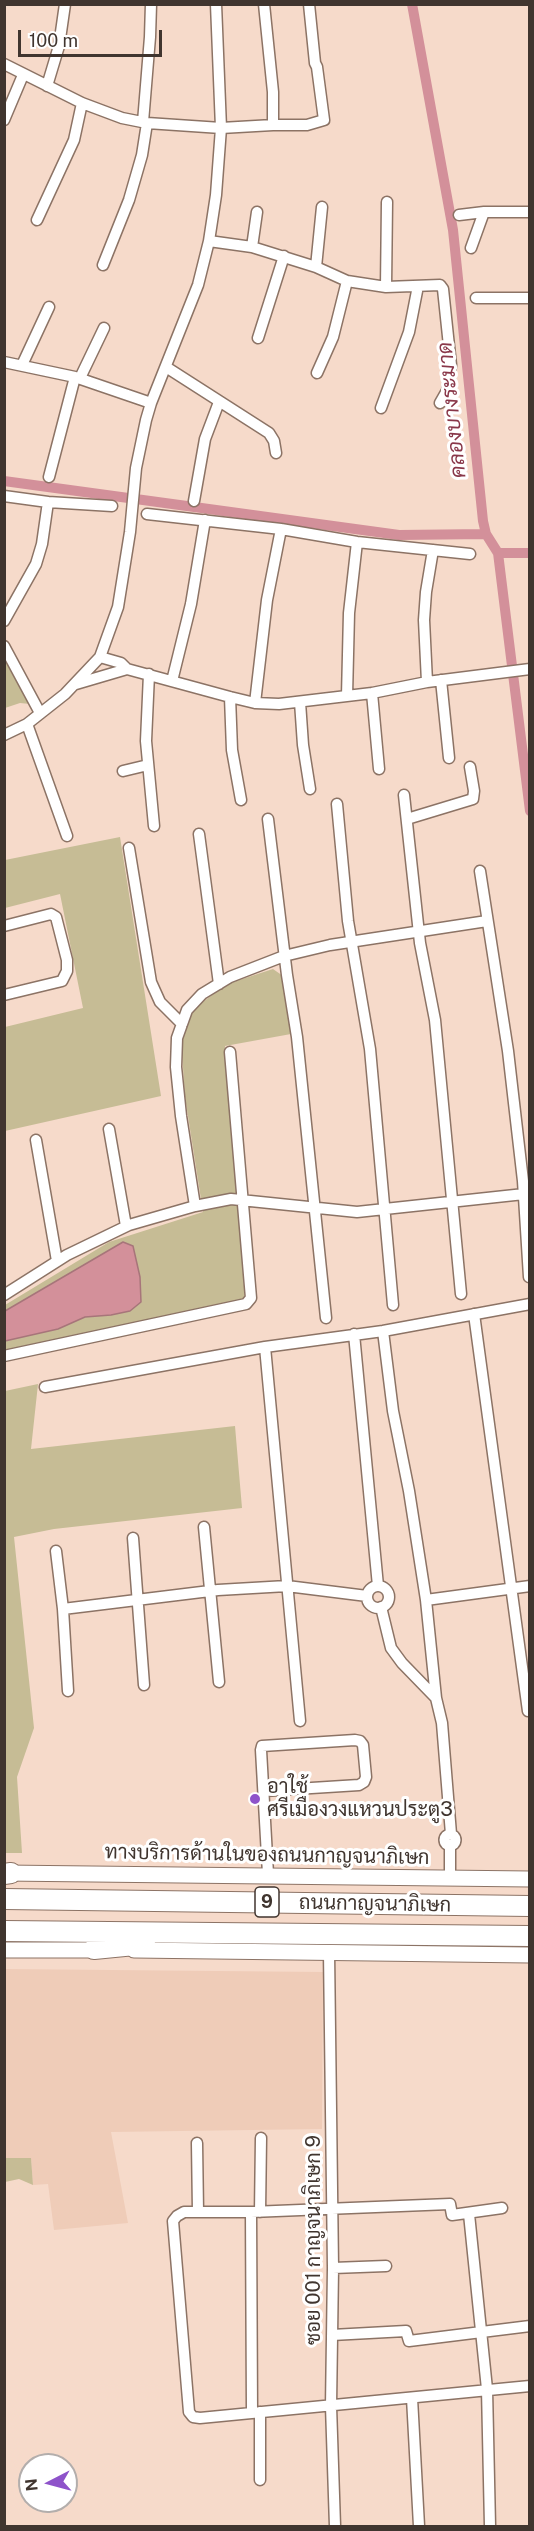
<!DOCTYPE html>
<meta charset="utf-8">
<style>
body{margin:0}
#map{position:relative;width:534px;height:2531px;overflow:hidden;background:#f6daca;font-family:"Public Sans",sans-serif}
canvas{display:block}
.frame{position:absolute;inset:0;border:6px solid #40352f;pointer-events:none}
.north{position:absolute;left:18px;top:2453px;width:60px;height:60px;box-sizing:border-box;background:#fff;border:2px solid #b3aeac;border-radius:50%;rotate:264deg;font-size:16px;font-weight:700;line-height:24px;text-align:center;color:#40352f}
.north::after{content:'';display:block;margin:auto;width:21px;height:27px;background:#8e53ca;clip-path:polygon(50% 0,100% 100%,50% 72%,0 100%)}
.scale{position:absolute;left:18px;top:30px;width:144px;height:27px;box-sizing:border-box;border:3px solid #40352f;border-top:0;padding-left:8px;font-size:18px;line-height:21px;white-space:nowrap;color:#40352f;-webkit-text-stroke:4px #fff;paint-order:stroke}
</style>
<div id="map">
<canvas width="534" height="2531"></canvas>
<div class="frame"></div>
<div class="north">N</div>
<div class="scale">100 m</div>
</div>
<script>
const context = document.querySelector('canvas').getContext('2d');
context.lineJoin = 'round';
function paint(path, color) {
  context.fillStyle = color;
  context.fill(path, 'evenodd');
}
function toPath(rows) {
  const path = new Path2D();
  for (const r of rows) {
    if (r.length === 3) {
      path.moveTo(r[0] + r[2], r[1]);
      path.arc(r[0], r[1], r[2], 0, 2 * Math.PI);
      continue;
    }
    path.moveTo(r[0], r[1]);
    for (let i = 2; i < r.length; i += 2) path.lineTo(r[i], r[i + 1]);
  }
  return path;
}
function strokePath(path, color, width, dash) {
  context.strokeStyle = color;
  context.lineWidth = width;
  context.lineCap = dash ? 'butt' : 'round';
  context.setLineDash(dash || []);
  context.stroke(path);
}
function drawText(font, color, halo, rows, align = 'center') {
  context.font = font + ' "Public Sans",Sarabun,sans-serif';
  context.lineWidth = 6;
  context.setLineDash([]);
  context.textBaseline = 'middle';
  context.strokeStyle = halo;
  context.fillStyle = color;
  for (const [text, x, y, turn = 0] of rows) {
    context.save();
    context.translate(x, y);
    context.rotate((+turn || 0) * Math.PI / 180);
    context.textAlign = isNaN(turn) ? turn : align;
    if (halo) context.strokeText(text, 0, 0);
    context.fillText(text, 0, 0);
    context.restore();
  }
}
paint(toPath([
 [5,1969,323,1972,322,2129,111,2132,128,2223,54,2230,48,2184,33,2185,31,2159,5,2158]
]), '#efccb8');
paint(toPath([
 [4,645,30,704,20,703,5,708],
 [120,837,161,1096,5,1131,5,1027,83,1008,60,894,5,908,5,860],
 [273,969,283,976,291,1034,225,1046,245,1298,239,1302,5,1351,5,1305,109,1242,203,1212,185,1097,181,1038,192,1010,227,984],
 [38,1384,31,1449,235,1426,242,1508,54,1529,14,1537,34,1728,17,1777,22,1853,5,1853,5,1391],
 [5,2158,31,2158,33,2185,19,2179,5,2182]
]), '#c6bc95');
const water = toPath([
 [123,1242,133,1246,140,1277,141,1302,130,1311,111,1315,85,1317,58,1329,5,1341,5,1311,123,1242]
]);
paint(water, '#d3909a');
strokePath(water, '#a7757a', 1.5);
strokePath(toPath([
 [412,4,453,230,483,521,486,534,498,553,530,811],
 [4,481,399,535,486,534],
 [498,553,530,553]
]), '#d3909a', 10);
const street = toPath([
 [4,64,82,103,122,118,147,123,221,128,273,125,273,92,264,4],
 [47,86,59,46,65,4],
 [4,120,23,75],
 [143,122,150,37,151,4],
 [273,125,307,125,324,120,317,67,315,63,309,4],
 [459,215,484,212,530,212],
 [37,220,74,140,82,103],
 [209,241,252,247,316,267,347,281,386,287,440,285,443,289,451,365,448,389,440,403],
 [252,247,257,212],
 [471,248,484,212],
 [103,265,129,200,142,155,147,123],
 [316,267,322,207],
 [386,287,387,202],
 [476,298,530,298],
 [258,338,284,256],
 [4,362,75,377,151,403],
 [22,365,49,307],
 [166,367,269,433,274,441,276,453],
 [317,373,333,337,347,281],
 [80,378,104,328],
 [381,408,409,332,418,286],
 [49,477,75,377],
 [4,496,48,502,112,506],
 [194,501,205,439,219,402],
 [147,514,281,529,357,542,470,554],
 [4,621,36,564,42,544,48,502],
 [4,646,40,713],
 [100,657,121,663,127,669,230,697,255,703,279,704,372,693,427,682,530,669],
 [149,674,146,741,154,826],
 [441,680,449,758],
 [172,681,191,604,205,520],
 [427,682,424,620,426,592,433,550],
 [76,684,127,669],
 [372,693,379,769],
 [347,696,349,613,357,542],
 [230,697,232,750,241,800],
 [300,702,303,745,310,789],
 [255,703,267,600,281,529],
 [27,724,67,836],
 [4,735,27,724,65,694,100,657,118,607,130,532,136,468,146,420,151,403,198,285,209,241,216,195,221,128,216,4],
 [123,771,148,765],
 [404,795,420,943,435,1020,461,1294],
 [337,804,348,921,370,1049,393,1305],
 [268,819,287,975,297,1037,326,1318],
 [407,819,473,799,474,791,470,767],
 [199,834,219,984],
 [129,848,151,982,160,1002,182,1024],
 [480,871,508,1051,523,1181,529,1277],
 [4,926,51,914,56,917,67,960,67,971,62,981,4,995],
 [109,1129,126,1226],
 [36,1140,57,1261],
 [195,1206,181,1116,176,1067,177,1038,187,1010,202,994,230,977,284,956,330,945,487,921],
 [4,1295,67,1255,129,1225,195,1206,231,1199,357,1212,524,1194],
 [474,1314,528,1711],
 [383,1331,393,1411,409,1491,426,1600,436,1698],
 [354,1334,378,1586],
 [265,1347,300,1721],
 [4,1356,246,1304,251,1298,230,1052],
 [45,1387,265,1347,383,1331,530,1304],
 [204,1527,219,1682],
 [133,1538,144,1685],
 [56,1551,63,1609,68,1691],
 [378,1597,11],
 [426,1600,530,1586],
 [381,1607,391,1648,402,1663,436,1698,442,1723,451,1834],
 [63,1609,218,1590,287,1586,367,1596],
 [264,1791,359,1785,364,1782,366,1777,363,1745,360,1741,355,1740,262,1746,261,1750,268,1874],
 [450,1840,5.5],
 [450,1845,450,1878],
 [329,1952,333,2268,331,2406,335,2526],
 [197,2143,198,2212],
 [502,2208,452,2215,450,2204,251,2212,184,2212,177,2216,173,2221,189,2412,193,2417,200,2418,530,2386],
 [251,2212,252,2412],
 [260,2212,261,2138],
 [469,2214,487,2389,490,2526],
 [333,2268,386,2266],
 [332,2335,406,2331,409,2341,530,2326],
 [412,2398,419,2526],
 [260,2412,260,2480]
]);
const secondary = toPath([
 [4,1873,530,1879],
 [4,1950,104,1950],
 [134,1950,530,1955]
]);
const highway = toPath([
 [4,1874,11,1873],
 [4,1899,530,1906],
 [4,1931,530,1936],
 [94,1949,145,1944]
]);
strokePath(street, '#8c7365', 13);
strokePath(secondary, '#8c7365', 17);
strokePath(highway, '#8c7365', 22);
strokePath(street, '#fff', 10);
strokePath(secondary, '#fff', 15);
strokePath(highway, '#fff', 20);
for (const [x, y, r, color] of [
 [255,1799,6,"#8e53ca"]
]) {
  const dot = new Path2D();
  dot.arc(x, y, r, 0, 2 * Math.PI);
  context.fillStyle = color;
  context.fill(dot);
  strokePath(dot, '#fff', 2);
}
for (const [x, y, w] of [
 [267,1902,24]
]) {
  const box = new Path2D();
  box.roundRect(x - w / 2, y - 15, w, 30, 4.5);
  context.fillStyle = '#fff';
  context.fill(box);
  strokePath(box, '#40352f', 1.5);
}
drawText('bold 18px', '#40352f', null, [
 ["9",267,1902]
]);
drawText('20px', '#40352f', '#fff', [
 ["อาใช้",267,1787],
 ["ศรีเมืองวงแหวนประตู3",267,1810]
], 'left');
drawText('20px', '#40352f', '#fff', [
 ["ทางบริการด้านในของถนนกาญจนาภิเษก",267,1855,1],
 ["ถนนกาญจนาภิเษก",375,1904,1],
 ["ซอย 001 กาญจนาภิเษก 9",314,2240,-90]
]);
drawText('italic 21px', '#893749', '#fff', [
 ["คลองบางระมาด",452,410,-96]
]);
</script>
